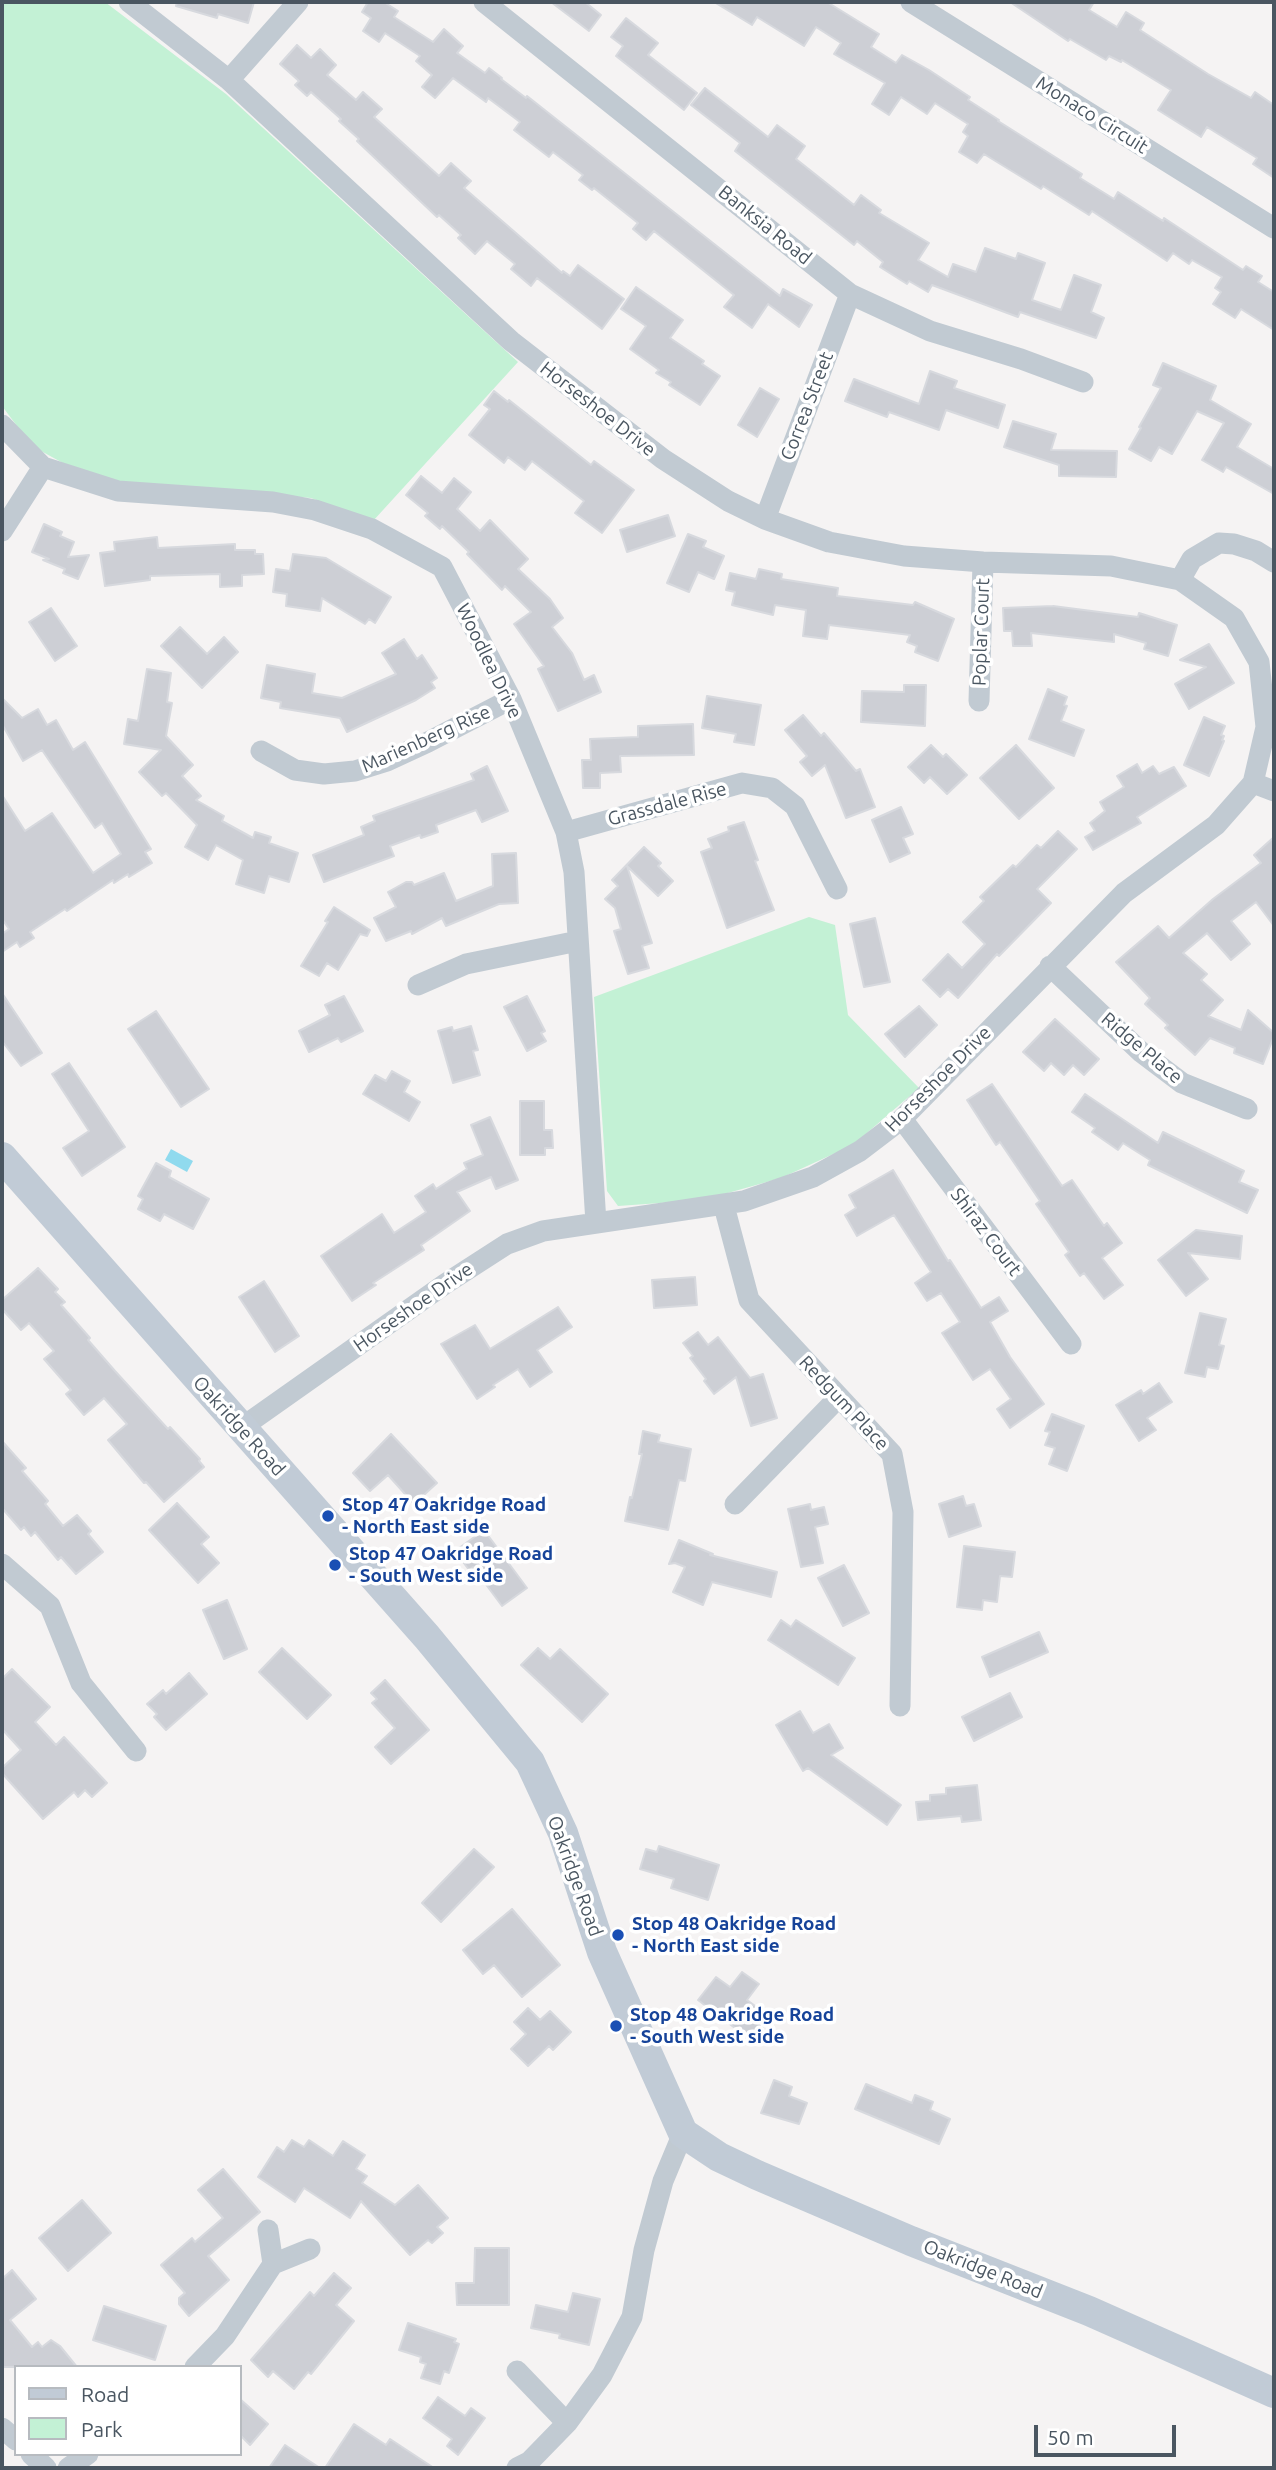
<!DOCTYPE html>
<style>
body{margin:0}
#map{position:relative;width:1276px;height:2470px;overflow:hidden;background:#f5f3f3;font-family:Ubuntu,sans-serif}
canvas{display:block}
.frame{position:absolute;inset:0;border:4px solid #4a5661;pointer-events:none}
.legend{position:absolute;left:14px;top:2365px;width:228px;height:91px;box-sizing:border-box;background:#fff;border:2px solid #b7bbc0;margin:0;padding:9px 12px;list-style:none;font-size:21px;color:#4a5661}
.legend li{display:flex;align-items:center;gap:14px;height:35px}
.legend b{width:35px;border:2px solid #b7bbc0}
.scale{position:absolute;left:1034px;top:2425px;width:142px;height:32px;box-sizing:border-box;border:4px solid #4a5661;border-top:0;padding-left:9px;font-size:21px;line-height:24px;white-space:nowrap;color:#4a5661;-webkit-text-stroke:5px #fff;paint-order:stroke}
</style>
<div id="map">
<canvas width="1276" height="2470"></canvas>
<div class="frame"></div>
<ul class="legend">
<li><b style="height:9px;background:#c1cbd6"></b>Road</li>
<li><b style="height:19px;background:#c3f1d5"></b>Park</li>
</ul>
<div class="scale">50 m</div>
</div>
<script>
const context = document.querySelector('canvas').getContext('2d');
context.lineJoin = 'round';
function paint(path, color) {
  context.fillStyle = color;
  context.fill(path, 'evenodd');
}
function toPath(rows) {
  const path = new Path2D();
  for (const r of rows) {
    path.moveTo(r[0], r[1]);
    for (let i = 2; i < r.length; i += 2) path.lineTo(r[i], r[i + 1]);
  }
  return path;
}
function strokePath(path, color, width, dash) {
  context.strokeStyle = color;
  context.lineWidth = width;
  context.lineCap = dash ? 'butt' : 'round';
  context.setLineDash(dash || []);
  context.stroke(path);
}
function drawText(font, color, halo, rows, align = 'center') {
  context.font = font + ' Ubuntu,sans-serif';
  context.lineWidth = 7;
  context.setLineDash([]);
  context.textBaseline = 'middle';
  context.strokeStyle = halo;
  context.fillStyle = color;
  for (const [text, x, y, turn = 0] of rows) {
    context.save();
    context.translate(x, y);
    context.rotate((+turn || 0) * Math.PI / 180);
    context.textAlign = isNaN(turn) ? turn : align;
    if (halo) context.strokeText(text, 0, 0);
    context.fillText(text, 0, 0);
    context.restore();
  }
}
paint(toPath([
 [2,2,105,2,226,94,518,362,373,521,311,498,122,482,81,473,32,446,2,406],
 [809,917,835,925,848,1015,919,1088,853,1145,781,1178,703,1200,618,1206,607,1191,594,997]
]), '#c3f1d5');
paint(toPath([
 [171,1149,193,1161,187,1172,165,1160]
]), '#90daee');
const building = toPath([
 [177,2,254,2,248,23,218,14,217,18,176,6,177,2],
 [368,2,384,2,398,11,394,17,433,42,444,29,463,46,457,53,485,73,489,68,502,78,501,79,526,98,527,96,780,296,783,289,812,305,799,327,768,304,752,328,724,307,734,295,654,231,646,240,633,229,638,223,594,188,592,190,579,180,583,175,553,152,549,157,514,130,520,122,488,98,486,102,453,78,435,98,422,87,432,75,416,61,420,56,385,33,379,42,363,31,371,18,362,12,368,2],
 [551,2,585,2,601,15,589,31,551,2],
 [714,2,827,2,879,34,871,47,896,63,902,55,929,70,970,97,968,100,999,120,998,121,1082,174,1080,178,1114,199,1118,192,1163,221,1164,218,1243,270,1246,266,1262,276,1258,282,1274,292,1274,330,1241,309,1235,318,1213,304,1221,292,1215,288,1222,277,1192,260,1189,264,1173,253,1167,261,1092,211,1089,215,1043,186,1041,189,984,154,977,163,959,152,968,136,963,132,968,124,935,103,927,114,901,97,889,115,872,104,885,83,834,54,841,43,816,27,804,46,757,17,752,25,714,2],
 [1010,2,1094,2,1089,10,1117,27,1126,12,1144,23,1140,30,1208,74,1251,98,1255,92,1274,105,1274,178,1253,164,1257,158,1207,127,1201,137,1158,110,1171,90,1122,60,1121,62,1109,56,1106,60,1070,39,1068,41,1010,2],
 [626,18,658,43,648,55,697,93,684,110,616,56,623,46,611,37,626,18],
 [297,45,311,58,320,49,336,65,327,75,356,100,363,92,382,109,374,117,439,176,451,163,471,181,464,188,562,273,563,271,570,276,578,265,624,299,602,329,537,278,531,286,511,269,515,264,487,241,475,254,458,238,461,235,439,215,437,217,357,141,359,139,339,121,341,119,311,92,307,96,295,85,299,81,280,64,297,45],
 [705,88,768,137,777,125,805,146,796,159,854,205,861,195,881,210,879,213,929,243,918,260,948,277,953,264,976,272,985,248,1016,259,1018,253,1045,263,1032,300,1061,310,1074,275,1101,285,1091,312,1104,318,1096,338,1020,312,1018,317,932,285,928,292,909,281,907,284,880,267,883,262,857,241,854,245,735,151,740,143,691,105,705,88],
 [636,287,683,320,670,338,704,361,702,364,720,376,700,405,669,385,671,382,656,373,659,370,630,349,646,326,621,309,636,287],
 [1163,363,1216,386,1210,400,1251,424,1237,447,1274,469,1274,494,1226,467,1223,472,1202,460,1224,423,1197,411,1172,454,1159,447,1151,461,1129,449,1141,428,1139,427,1161,388,1153,385,1163,363],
 [930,371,957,381,954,388,1005,405,998,428,946,410,939,430,889,412,887,417,845,401,854,379,919,404,930,371],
 [760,388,779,399,757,437,738,425,760,388],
 [494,391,508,402,509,400,591,465,594,461,634,490,602,533,575,513,584,501,532,461,525,470,508,457,504,463,469,435,490,409,484,405,494,391],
 [1013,421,1056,434,1051,450,1117,451,1116,477,1059,476,1059,465,1004,447,1013,421],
 [421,476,442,493,454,478,471,492,457,509,480,531,490,520,528,559,518,569,550,599,563,618,552,627,572,653,584,680,594,675,601,692,558,711,538,669,544,666,514,624,531,612,505,586,502,590,467,554,469,552,442,526,440,529,425,516,428,513,406,495,421,476],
 [668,515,675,536,627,552,620,530,668,515],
 [44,524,62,532,60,536,74,542,68,557,89,555,78,579,63,573,65,569,43,560,49,559,32,552,44,524],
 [688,534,706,541,703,547,724,556,714,579,698,572,689,592,667,583,688,534],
 [157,537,158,548,235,544,235,550,255,550,255,554,263,554,264,574,242,575,242,586,220,587,220,574,150,576,150,580,105,586,100,553,115,551,114,542,157,537],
 [293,554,326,558,391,597,375,623,369,619,365,624,322,598,320,611,286,606,287,594,273,592,276,569,290,571,293,554],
 [759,569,782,574,781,579,838,588,837,596,913,605,915,602,954,619,938,661,915,652,917,646,907,642,910,635,829,625,827,639,803,636,806,610,775,605,773,615,732,605,735,592,726,590,730,573,756,579,759,569],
 [1053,606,1138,617,1139,613,1177,625,1168,656,1144,649,1146,643,1114,634,1114,642,1031,633,1032,646,1013,646,1012,631,1004,631,1003,608,1053,606],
 [51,608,77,646,55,661,29,622,51,608],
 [180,627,207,654,224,637,238,652,202,688,161,646,180,627],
 [404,639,417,659,422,655,437,678,431,682,435,688,416,700,347,732,340,718,280,708,281,702,261,698,267,665,315,674,312,693,342,698,396,674,382,653,404,639],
 [1209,644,1234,683,1189,709,1175,684,1206,667,1180,660,1209,644],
 [147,669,171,673,167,702,172,703,166,736,193,765,182,776,201,796,196,800,224,816,222,821,253,838,255,832,271,837,269,843,298,853,289,882,269,876,264,893,236,884,243,860,216,845,208,860,185,847,197,825,166,793,162,796,139,772,161,750,124,744,128,719,138,721,147,669],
 [904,685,926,685,925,726,861,722,862,691,904,692,904,685],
 [1048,689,1067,697,1064,705,1067,706,1061,721,1084,730,1074,756,1029,739,1048,689],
 [707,696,761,705,754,745,734,742,736,734,702,728,707,696],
 [2,698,22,718,38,709,47,725,56,720,73,750,85,742,151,849,145,852,152,863,129,877,128,874,114,883,113,880,67,911,65,909,30,932,34,938,20,947,17,942,2,952,2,934,9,929,2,919,2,795,25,831,52,813,93,873,121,854,102,823,95,828,42,750,23,761,2,724,2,698],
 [803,715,821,736,824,733,856,771,860,769,875,807,846,818,825,765,812,776,800,762,807,756,785,730,803,715],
 [1204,717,1225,726,1221,735,1224,736,1222,740,1224,741,1209,776,1184,765,1204,717],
 [693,724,694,755,620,756,621,772,600,773,600,788,583,788,582,760,591,760,590,739,638,737,638,726,693,724],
 [931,745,943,757,946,754,967,775,947,794,930,777,924,783,908,767,931,745],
 [1016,745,1054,788,1019,819,980,778,1016,745],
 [1137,764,1142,773,1153,766,1159,774,1174,767,1186,786,1137,817,1141,823,1093,850,1085,837,1095,831,1090,823,1105,811,1100,802,1124,787,1117,776,1137,764],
 [487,766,508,811,482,822,476,810,436,825,438,832,421,838,420,835,390,846,394,856,324,882,313,855,364,835,361,827,375,821,373,816,474,780,471,774,487,766],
 [901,807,913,834,903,838,910,853,890,862,872,820,901,807],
 [744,822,758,860,755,861,774,910,727,928,701,852,712,848,708,839,729,831,728,827,744,822],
 [1058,831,1077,849,1037,889,1051,903,999,956,997,954,958,998,948,989,940,997,923,980,948,954,962,968,985,944,963,922,984,901,980,897,1013,865,1016,867,1037,845,1041,848,1058,831],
 [1274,837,1274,926,1256,902,1231,921,1250,944,1231,960,1207,933,1183,953,1207,974,1201,980,1223,1000,1208,1016,1241,1030,1248,1010,1274,1033,1274,1036,1263,1064,1234,1053,1235,1048,1210,1038,1195,1055,1165,1028,1168,1025,1145,1004,1150,998,1116,962,1158,926,1169,938,1213,899,1261,863,1254,855,1274,837],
 [644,847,661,863,658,866,673,881,658,896,627,866,652,943,642,946,649,968,628,974,614,931,621,929,615,908,605,899,618,886,612,880,644,847],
 [516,853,518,903,499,904,446,926,442,918,412,934,411,931,386,941,374,918,396,907,388,892,406,882,412,882,414,885,444,873,456,901,493,886,492,854,516,853],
 [334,907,370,930,367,936,360,934,338,970,327,963,319,976,301,966,328,922,325,921,334,907],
 [875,918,890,982,864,987,850,924,875,918],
 [2,993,42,1053,21,1066,2,1041,2,993],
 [344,996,363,1031,341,1042,338,1038,309,1052,299,1031,330,1015,325,1005,344,996],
 [527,996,545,1031,541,1033,546,1041,527,1051,504,1007,527,996],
 [919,1006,937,1025,905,1057,885,1034,919,1006],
 [156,1011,209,1089,181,1107,128,1029,156,1011],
 [1055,1019,1099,1059,1084,1075,1073,1065,1064,1075,1051,1063,1044,1071,1023,1052,1055,1019],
 [471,1026,478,1050,473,1051,480,1075,453,1083,438,1031,452,1027,453,1031,471,1026],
 [69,1063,125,1147,82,1176,63,1148,89,1131,52,1074,69,1063],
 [392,1071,410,1081,404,1092,420,1102,409,1121,363,1094,375,1075,386,1081,392,1071],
 [992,1084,1062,1186,1072,1180,1104,1226,1107,1223,1122,1243,1102,1258,1123,1285,1104,1299,1084,1273,1080,1276,1065,1255,1069,1252,1036,1204,1040,1201,1000,1142,996,1145,967,1100,992,1084],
 [1085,1094,1158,1143,1163,1132,1244,1171,1239,1182,1258,1190,1247,1213,1148,1165,1150,1160,1123,1143,1118,1150,1092,1132,1095,1128,1072,1112,1085,1094],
 [520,1101,544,1101,544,1130,552,1130,553,1148,545,1148,545,1155,520,1155,520,1101],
 [490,1117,518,1180,496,1189,491,1177,457,1192,470,1211,421,1245,424,1250,373,1283,376,1285,352,1301,321,1256,382,1214,394,1233,426,1212,415,1196,433,1184,436,1189,467,1169,464,1163,483,1155,471,1125,490,1117],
 [156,1163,171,1171,169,1177,209,1199,193,1229,164,1214,160,1221,138,1209,143,1199,138,1196,156,1163],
 [893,1170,948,1261,950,1260,981,1308,999,1297,1008,1311,990,1322,1010,1357,1044,1404,1010,1428,997,1409,1011,1399,990,1369,973,1380,942,1333,960,1322,941,1293,927,1301,915,1283,931,1272,894,1215,857,1236,845,1215,856,1208,849,1195,893,1170],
 [1196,1230,1242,1236,1240,1259,1188,1253,1208,1279,1186,1296,1158,1260,1196,1230],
 [38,1268,58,1289,55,1292,65,1302,61,1305,90,1338,88,1340,115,1371,168,1429,170,1427,200,1459,199,1461,204,1467,164,1502,146,1482,144,1483,108,1440,127,1424,104,1398,84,1415,66,1394,71,1390,44,1359,54,1351,29,1323,21,1330,2,1309,2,1300,38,1268],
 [695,1277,697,1305,654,1308,652,1280,695,1277],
 [264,1281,299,1336,275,1352,239,1297,264,1281],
 [558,1307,572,1327,537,1350,552,1372,530,1387,518,1369,493,1385,495,1387,477,1399,441,1344,475,1325,490,1349,558,1307],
 [1200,1313,1226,1319,1219,1345,1224,1346,1218,1369,1207,1367,1205,1377,1185,1373,1200,1313],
 [698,1332,708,1345,718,1337,750,1378,763,1374,777,1418,751,1426,736,1377,714,1394,704,1381,706,1379,690,1358,693,1356,683,1343,698,1332],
 [1159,1383,1172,1402,1147,1418,1156,1430,1139,1441,1116,1405,1141,1390,1143,1394,1159,1383],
 [1052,1414,1084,1426,1067,1471,1049,1464,1055,1448,1045,1445,1050,1432,1045,1431,1052,1414],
 [643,1431,660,1435,658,1442,691,1449,685,1481,679,1480,668,1530,625,1521,630,1497,632,1498,642,1454,639,1454,643,1431],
 [391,1434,437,1483,414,1504,388,1475,370,1491,353,1473,391,1434],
 [2,1441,26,1468,22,1471,48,1501,45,1504,63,1526,77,1515,91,1531,88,1534,103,1552,76,1574,61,1557,58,1560,35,1532,31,1536,24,1527,21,1530,2,1508,2,1441],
 [963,1496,966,1506,974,1504,981,1526,949,1537,939,1504,963,1496],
 [177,1503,209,1537,201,1544,219,1563,198,1583,149,1530,177,1503],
 [810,1504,811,1510,824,1507,828,1524,815,1527,823,1563,801,1567,788,1509,810,1504],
 [484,1530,527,1588,502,1606,473,1567,469,1570,455,1551,484,1530],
 [679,1540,713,1554,710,1555,777,1572,771,1597,712,1582,703,1605,673,1592,685,1567,675,1563,669,1564,679,1540],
 [964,1546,1015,1552,1012,1577,1000,1576,997,1602,983,1600,982,1610,957,1607,964,1546],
 [844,1565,869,1613,843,1626,818,1578,844,1565],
 [227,1600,247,1649,224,1659,203,1610,227,1600],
 [781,1620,791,1627,796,1620,855,1658,838,1685,768,1640,781,1620],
 [1039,1632,1048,1652,990,1677,982,1657,1039,1632],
 [282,1648,331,1695,307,1719,259,1672,282,1648],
 [538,1648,550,1659,560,1649,608,1694,582,1722,521,1665,538,1648],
 [12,1669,50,1707,35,1722,56,1745,64,1737,107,1783,92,1797,85,1790,78,1797,74,1792,43,1819,2,1773,2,1768,21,1750,2,1729,2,1679,12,1669],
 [189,1673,207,1694,166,1730,154,1717,157,1714,147,1704,163,1690,166,1694,189,1673],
 [385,1680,429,1730,391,1764,375,1747,395,1728,372,1703,377,1699,371,1693,385,1680],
 [1010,1693,1022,1717,974,1741,962,1717,1010,1693],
 [800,1711,813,1733,829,1724,843,1748,831,1755,901,1805,887,1825,808,1768,803,1771,776,1725,800,1711],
 [977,1785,981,1820,962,1822,961,1816,918,1820,916,1802,930,1801,930,1795,946,1794,946,1788,977,1785],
 [659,1846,719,1865,708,1900,671,1888,674,1879,640,1869,646,1849,657,1852,659,1846],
 [474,1849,494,1867,441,1922,422,1903,474,1849],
 [512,1909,560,1965,522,1997,494,1965,483,1974,463,1950,512,1909],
 [742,1972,759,1984,747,2000,770,2017,752,2041,698,2000,716,1977,730,1987,742,1972],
 [528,2008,540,2020,550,2011,571,2032,553,2050,549,2046,528,2066,511,2049,526,2034,514,2022,528,2008],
 [774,2080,792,2087,789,2096,807,2103,799,2124,761,2113,774,2080],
 [866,2084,912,2103,915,2095,933,2102,930,2110,950,2119,939,2144,855,2109,866,2084],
 [292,2140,304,2147,309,2140,333,2156,343,2141,365,2155,356,2169,367,2176,362,2183,395,2205,418,2185,448,2218,437,2227,443,2233,432,2243,428,2240,410,2255,361,2201,350,2218,304,2188,295,2202,258,2177,277,2147,284,2152,292,2140],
 [223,2169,260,2212,208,2256,229,2280,189,2316,179,2304,179,2298,185,2293,161,2265,192,2238,195,2242,223,2218,198,2190,223,2169],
 [82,2200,111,2233,68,2271,39,2238,82,2200],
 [475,2248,509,2248,509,2305,457,2305,456,2283,474,2283,475,2248],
 [12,2270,36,2299,10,2320,32,2347,38,2342,42,2347,51,2340,60,2346,77,2367,2,2367,2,2279,12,2270],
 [334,2273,351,2288,336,2305,354,2321,311,2374,308,2372,294,2389,273,2371,268,2377,251,2360,310,2292,314,2296,334,2273],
 [573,2293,600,2299,589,2345,559,2338,560,2334,531,2328,536,2305,568,2312,573,2293],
 [104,2306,166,2326,155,2360,93,2340,104,2306],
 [408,2323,456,2339,454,2342,459,2344,449,2373,444,2371,440,2384,421,2378,426,2364,420,2362,421,2357,399,2350,408,2323],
 [438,2397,465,2416,471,2408,485,2418,458,2455,447,2446,452,2439,423,2418,438,2397],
 [240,2399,268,2424,250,2445,240,2435,240,2399],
 [354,2424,386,2445,390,2439,434,2468,325,2468,354,2424],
 [285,2445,320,2468,269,2468,285,2445]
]);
paint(building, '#cdcfd5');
strokePath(building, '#d7d9de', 2);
strokePath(toPath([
 [129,2,229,80,511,341,663,459,728,501,765,519,829,542,904,556,983,562,1111,566,1180,580,1234,618,1259,662,1266,727,1253,783,1216,825,1124,893,902,1119,860,1151,813,1177,744,1201,543,1231,507,1244,445,1284,241,1428],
 [484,2,850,294,930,331,1021,359,1083,382],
 [911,2,1274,228],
 [229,80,298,2],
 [2,425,43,467,118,491,273,502,315,510,372,529,442,567,511,699,566,832,574,872,596,1223],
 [765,519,850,294],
 [2,531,43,467],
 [1180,580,1192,559,1219,543,1234,544,1256,551,1274,562],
 [979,701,983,562],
 [261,751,295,770,324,774,355,771,387,761,428,742,511,699],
 [1253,783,1274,791],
 [566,832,742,783,772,788,795,806,837,889],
 [1050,966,1141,1052,1182,1083,1247,1109],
 [418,985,466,964,578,941],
 [902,1119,1071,1344],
 [724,1206,749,1300,892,1454,903,1512,900,1706],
 [735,1504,839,1397],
 [2,1564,50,1606,81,1683,136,1751],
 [268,2230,273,2264,310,2249],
 [195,2367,225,2336,273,2264],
 [517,2371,567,2423],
 [2,2428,16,2440],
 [31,2454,46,2468],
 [68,2468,88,2454],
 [517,2468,529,2462,567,2423,602,2375,632,2317,644,2250,663,2181,683,2133]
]), '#c1cad2', 21);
strokePath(toPath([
 [2,1157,427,1637,530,1762,563,1833,602,1952,683,2133,719,2157,757,2175,911,2241,1089,2311,1274,2393]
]), '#c1cbd6', 30);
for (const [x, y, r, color] of [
 [328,1516,7,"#1a4fb4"],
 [335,1565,7,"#1a4fb4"],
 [618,1935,7,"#1a4fb4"],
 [616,2026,7,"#1a4fb4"]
]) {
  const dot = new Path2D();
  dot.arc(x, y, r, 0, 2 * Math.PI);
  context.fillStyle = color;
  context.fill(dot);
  strokePath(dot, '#fff', 2.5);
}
drawText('19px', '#4a5661', '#fff', [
 ["Monaco Circuit",1092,115,32],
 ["Banksia Road",765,225,39],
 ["Correa Street",807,406,-69],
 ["Horseshoe Drive",598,409,38],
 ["Poplar Court",981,632,-88],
 ["Woodlea Drive",489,661,64],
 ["Marienberg Rise",426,739,-24],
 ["Grassdale Rise",667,804,-15],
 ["Ridge Place",1142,1048,40],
 ["Horseshoe Drive",938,1079,-45],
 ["Shiraz Court",986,1232,53],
 ["Horseshoe Drive",413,1307,-35],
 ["Redgum Place",844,1403,47],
 ["Oakridge Road",239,1426,48],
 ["Oakridge Road",575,1876,70],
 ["Oakridge Road",983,2269,22]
]);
drawText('bold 19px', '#164399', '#fff', [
 ["Stop 47 Oakridge Road",342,1505],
 ["- North East side",342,1527],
 ["Stop 47 Oakridge Road",349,1554],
 ["- South West side",349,1576],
 ["Stop 48 Oakridge Road",632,1924],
 ["- North East side",632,1946],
 ["Stop 48 Oakridge Road",630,2015],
 ["- South West side",630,2037]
], 'left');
</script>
